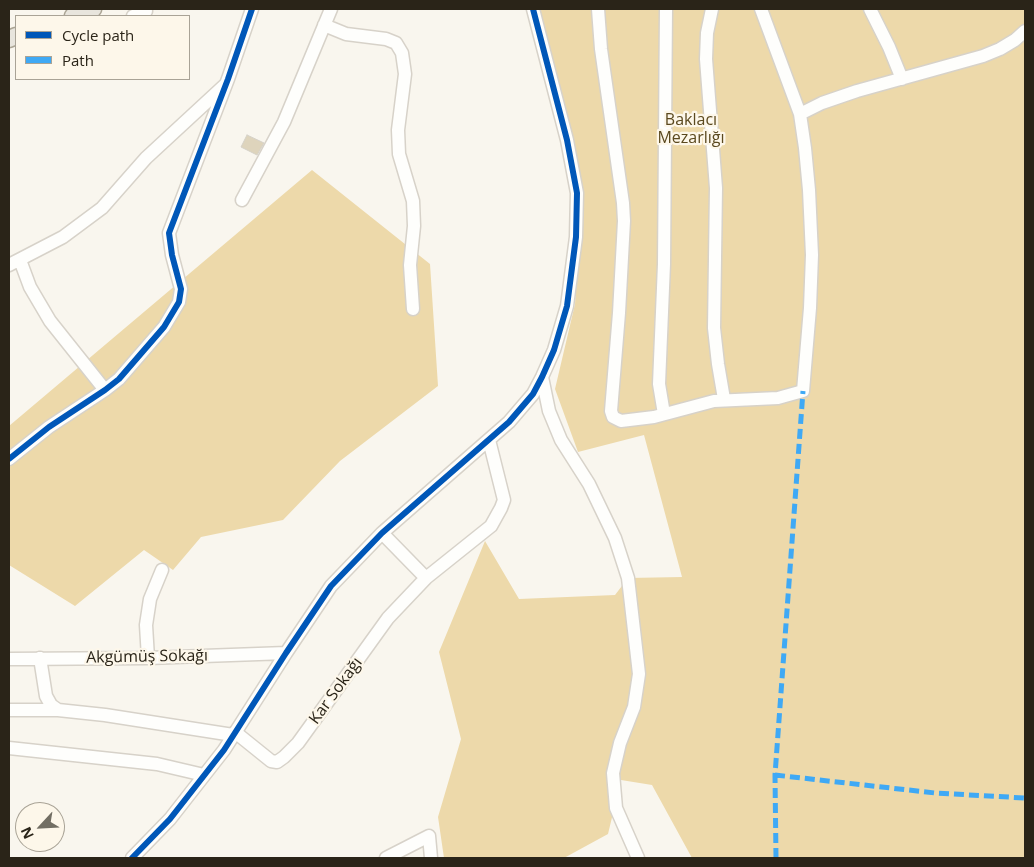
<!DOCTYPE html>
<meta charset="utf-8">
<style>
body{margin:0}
#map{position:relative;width:1034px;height:867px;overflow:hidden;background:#f9f6ee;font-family:"Open Sans",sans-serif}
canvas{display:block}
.frame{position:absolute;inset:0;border:10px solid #2a2418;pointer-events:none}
.legend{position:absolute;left:15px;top:15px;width:175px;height:65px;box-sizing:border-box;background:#fdf7ea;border:1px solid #a9a396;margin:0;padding:6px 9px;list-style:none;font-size:15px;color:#2a2418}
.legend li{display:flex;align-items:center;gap:10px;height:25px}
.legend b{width:25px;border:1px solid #a9a396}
.north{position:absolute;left:15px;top:802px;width:50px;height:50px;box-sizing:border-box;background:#fdf7ea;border:1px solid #a9a396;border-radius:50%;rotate:245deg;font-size:14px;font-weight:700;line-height:20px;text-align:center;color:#2a2418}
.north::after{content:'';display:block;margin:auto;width:18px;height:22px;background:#726e63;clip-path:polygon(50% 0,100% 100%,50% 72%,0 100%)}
</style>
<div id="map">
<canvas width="1034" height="867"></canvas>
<div class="frame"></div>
<ul class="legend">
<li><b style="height:6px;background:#0057b8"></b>Cycle path</li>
<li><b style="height:6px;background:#3fa9f5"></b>Path</li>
</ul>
<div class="north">N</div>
</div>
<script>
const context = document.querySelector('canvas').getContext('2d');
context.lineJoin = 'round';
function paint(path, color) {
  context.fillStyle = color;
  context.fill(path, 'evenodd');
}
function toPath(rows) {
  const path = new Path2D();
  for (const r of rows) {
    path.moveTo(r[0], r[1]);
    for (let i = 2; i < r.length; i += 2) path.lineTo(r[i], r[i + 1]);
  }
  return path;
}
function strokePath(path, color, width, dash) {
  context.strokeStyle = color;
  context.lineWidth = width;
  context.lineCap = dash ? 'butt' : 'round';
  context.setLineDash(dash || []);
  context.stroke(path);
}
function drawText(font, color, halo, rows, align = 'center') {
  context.font = font + ' "Open Sans",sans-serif';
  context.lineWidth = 4.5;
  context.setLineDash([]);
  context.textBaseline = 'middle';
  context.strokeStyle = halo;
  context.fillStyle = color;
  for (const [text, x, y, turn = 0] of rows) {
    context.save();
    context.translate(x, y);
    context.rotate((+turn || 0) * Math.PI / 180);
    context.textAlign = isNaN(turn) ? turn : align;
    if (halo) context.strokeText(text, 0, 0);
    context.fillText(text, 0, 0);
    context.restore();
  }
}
paint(toPath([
 [537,9,1025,9,1025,858,692,858,652,785,621,780,608,834,564,858,444,858,438,817,461,739,439,652,485,541,519,599,615,595,628,578,682,577,644,435,578,452,555,389,575,304,582,189],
 [312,170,430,264,438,386,340,461,283,520,201,537,173,570,144,550,75,606,9,565,9,426]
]), '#edd9aa');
const building = toPath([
 [247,135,264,143,257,155,241,147,247,135]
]);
paint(building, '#ded4bc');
strokePath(building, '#d5d1c8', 1);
const minor = toPath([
 [598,9,601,49,623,203,624,221,619,313,611,411,613,417,621,421,654,417,714,401,778,398,803,391,810,308,812,255,809,190,805,148,800,114,761,9],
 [712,9,707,33,706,59,716,188,714,328,718,364,724,399],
 [870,9,889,47,902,79],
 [133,16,146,11,145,9],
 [324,25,346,34,386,39,396,43,402,53,405,74,398,130,399,154,413,201,414,226,410,265,413,309],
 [800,114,822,103,857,91,983,56,1000,49,1015,40,1025,31],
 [242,200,284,122,331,9],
 [20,260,30,287,50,321,105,390],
 [9,265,63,237,102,208,146,158,225,85],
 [542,377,549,411,561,440,589,484,615,538,628,578,639,674,634,707,620,743,613,773,616,808,638,858],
 [664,414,659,384,664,264,666,9],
 [9,459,49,427,105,390,119,379,164,327,179,302,181,289,172,255,169,233,228,79,252,9],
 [382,533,426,578,491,526,501,508,504,500,489,440],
 [40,658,46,696,51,705,58,710,105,715,233,735],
 [148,658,146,625,150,599,162,570],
 [9,659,148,658,286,653],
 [9,710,58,710],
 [235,732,271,761,277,762,284,757,298,743,388,618,426,578],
 [9,748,157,764,204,775],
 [132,858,170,819,224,750,286,653,331,586,382,533,509,422,533,394,542,377,554,350,567,306,576,237,577,193,567,140,533,9],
 [386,858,429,836,431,858]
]);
const major = toPath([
 [73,16,93,9],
 [9,39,16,36]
]);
strokePath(minor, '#d7d2c9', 15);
strokePath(major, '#aba595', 19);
strokePath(minor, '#fefefc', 12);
strokePath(major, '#e8e5dd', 16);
strokePath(toPath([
 [775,775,935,793,1025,798],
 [776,858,775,775,803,391]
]), '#3fa9f5', 5, [10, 5]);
strokePath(toPath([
 [9,459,49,427,105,390,119,379,164,327,179,302,181,289,172,255,169,233,228,79,252,9],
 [132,858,170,819,224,750,286,653,331,586,382,533,509,422,533,394,542,377,554,350,567,306,576,237,577,193,567,140,533,9]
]), '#0057b8', 6);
drawText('16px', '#5b491f', '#fdf7ea', [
 ["Baklacı",691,120],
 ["Mezarlığı",691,138]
]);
drawText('16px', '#2a2418', '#fdf7ea', [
 ["Akgümüş Sokağı",147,657,-1],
 ["Kar Sokağı",336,691,-54]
]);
</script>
